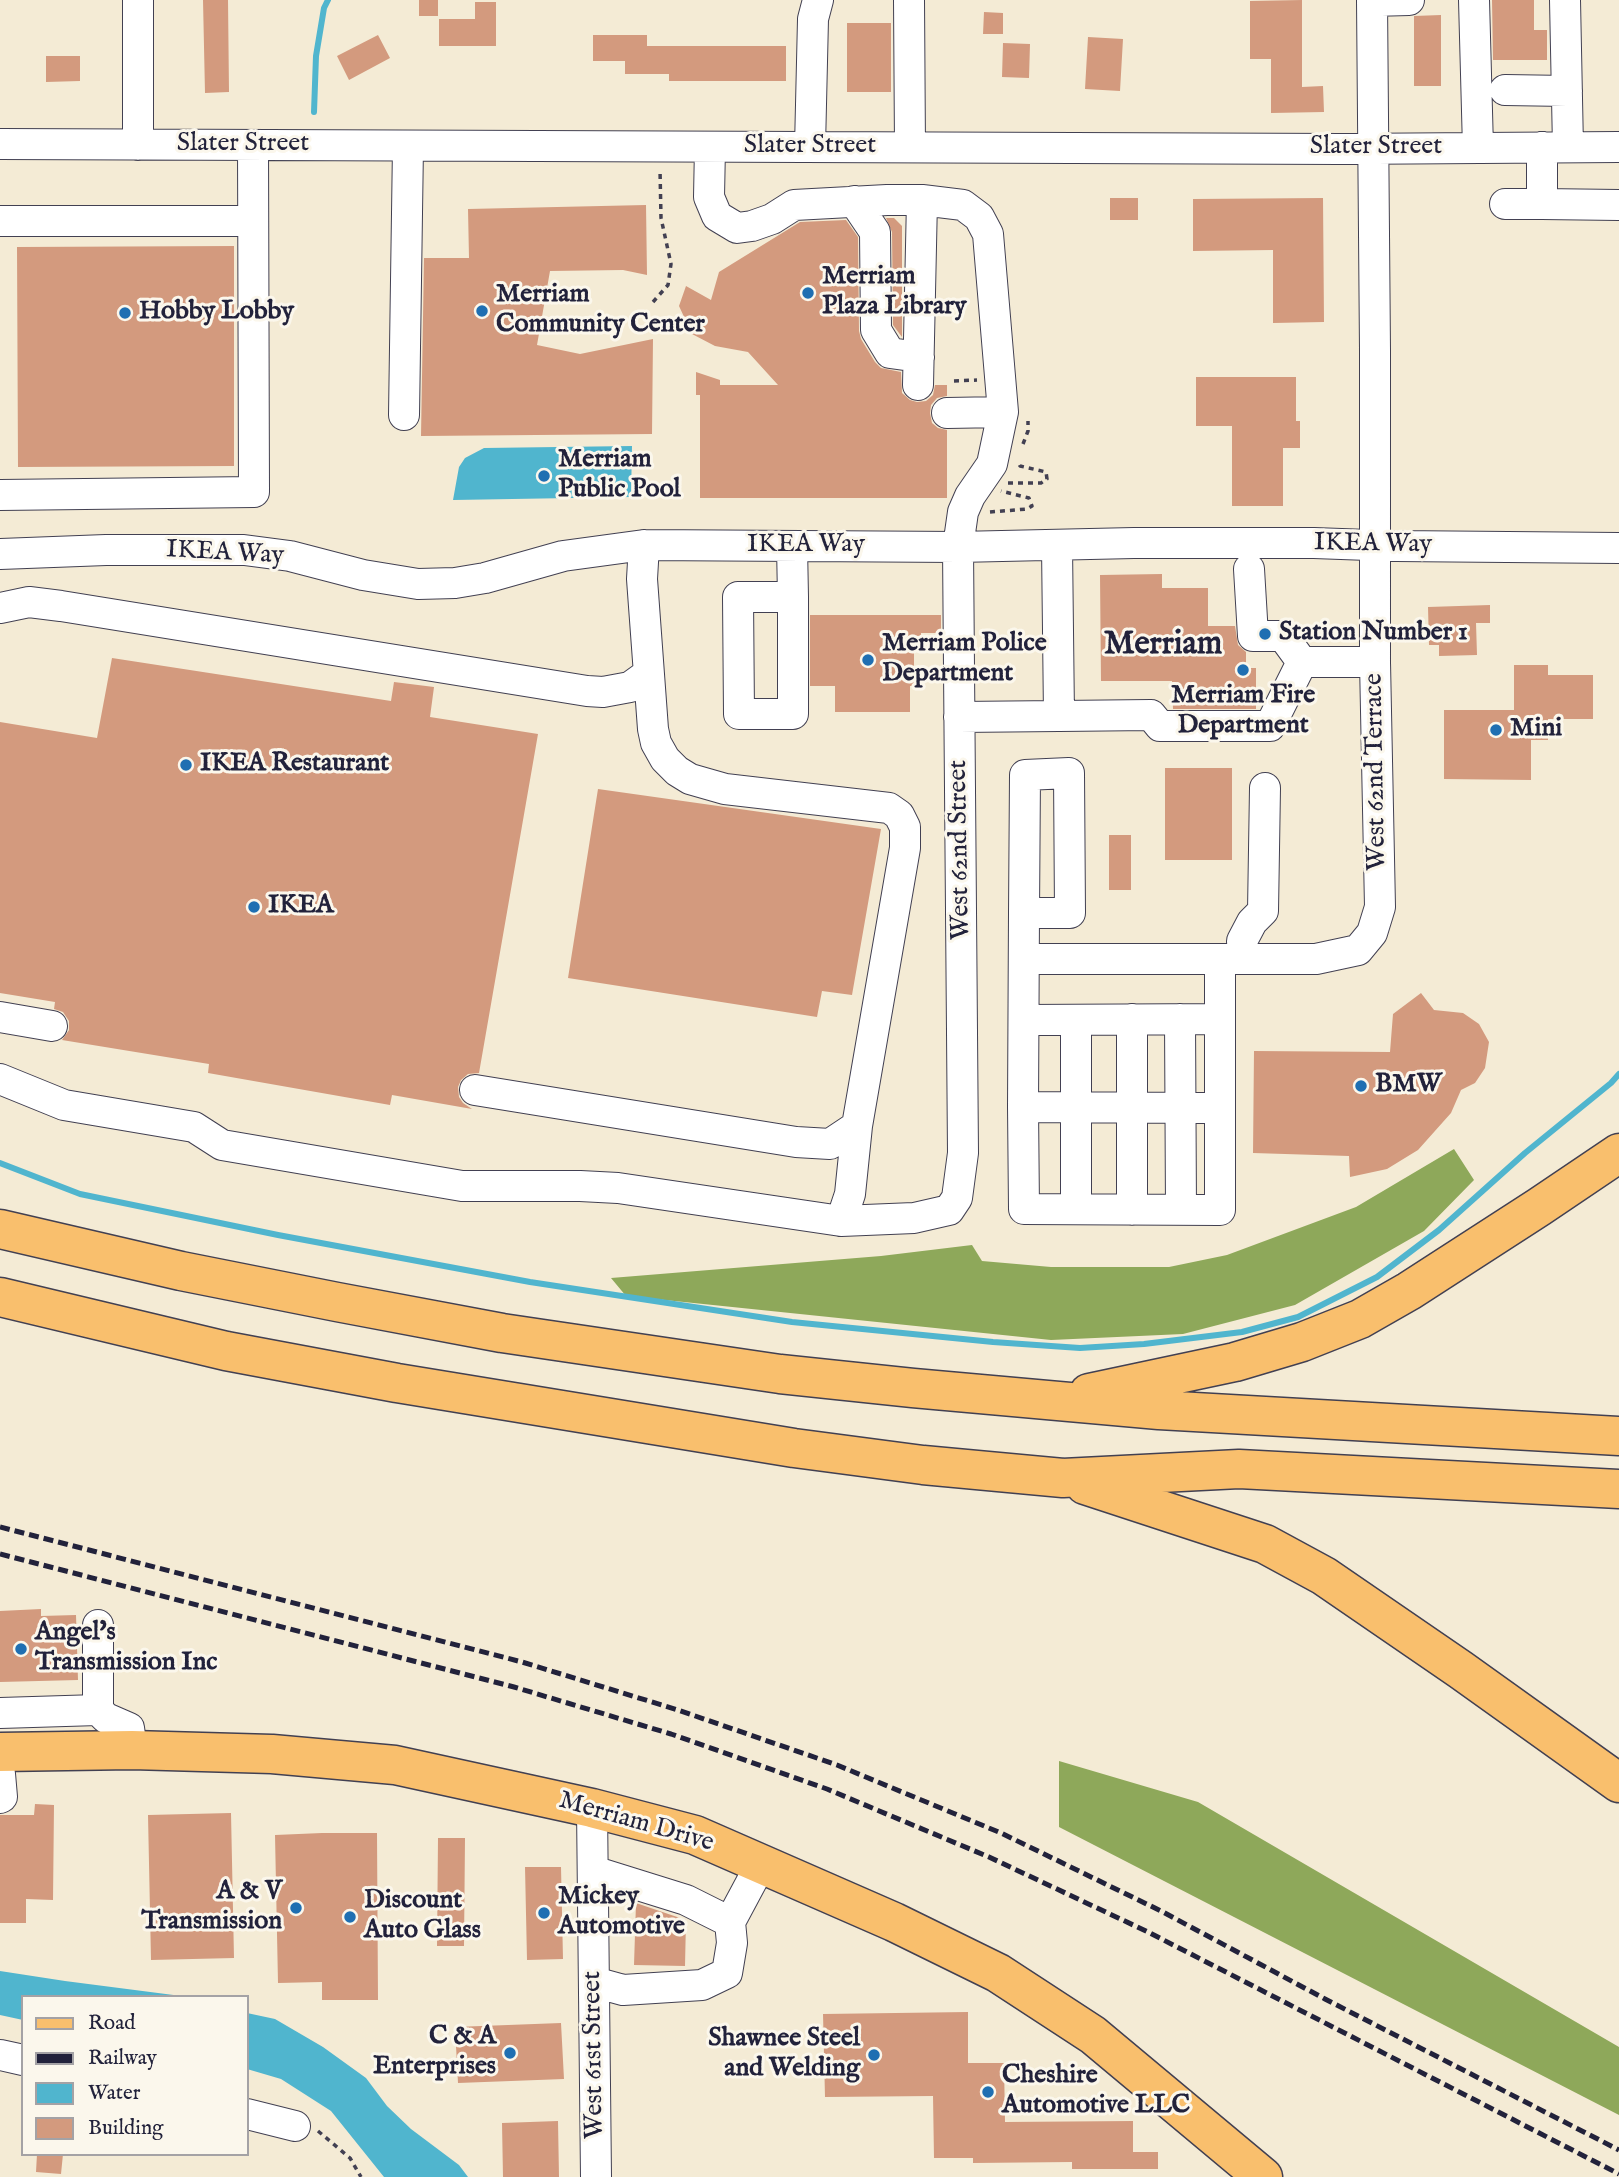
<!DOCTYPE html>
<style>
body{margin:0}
#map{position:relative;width:1619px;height:2177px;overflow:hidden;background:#f4ebd5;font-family:"IM FELL English",serif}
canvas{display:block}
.legend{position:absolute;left:21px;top:1995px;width:228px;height:161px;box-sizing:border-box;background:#fbf7ec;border:2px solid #a4a2a5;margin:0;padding:9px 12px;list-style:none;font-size:21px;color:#22223b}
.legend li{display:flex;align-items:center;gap:14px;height:35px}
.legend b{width:35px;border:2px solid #a4a2a5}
</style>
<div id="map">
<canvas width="1619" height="2177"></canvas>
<ul class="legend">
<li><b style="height:9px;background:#f9bf6d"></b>Road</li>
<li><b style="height:9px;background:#22223b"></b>Railway</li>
<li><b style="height:19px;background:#50b5ce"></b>Water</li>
<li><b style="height:19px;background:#d39a7e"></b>Building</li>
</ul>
</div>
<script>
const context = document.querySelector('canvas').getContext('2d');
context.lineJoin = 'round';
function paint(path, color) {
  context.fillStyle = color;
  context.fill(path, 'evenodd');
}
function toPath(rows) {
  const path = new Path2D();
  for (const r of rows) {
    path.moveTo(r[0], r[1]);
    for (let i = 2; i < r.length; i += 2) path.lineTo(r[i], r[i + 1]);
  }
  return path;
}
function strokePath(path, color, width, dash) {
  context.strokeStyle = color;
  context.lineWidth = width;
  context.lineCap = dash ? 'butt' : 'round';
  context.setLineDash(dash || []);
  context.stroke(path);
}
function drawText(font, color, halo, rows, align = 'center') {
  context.font = font + ' "IM FELL English",serif';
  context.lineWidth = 6;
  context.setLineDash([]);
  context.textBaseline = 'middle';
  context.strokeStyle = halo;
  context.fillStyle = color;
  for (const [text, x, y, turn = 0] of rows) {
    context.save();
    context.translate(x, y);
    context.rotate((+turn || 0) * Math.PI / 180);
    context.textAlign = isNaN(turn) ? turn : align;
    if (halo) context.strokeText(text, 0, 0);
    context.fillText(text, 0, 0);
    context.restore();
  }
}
paint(toPath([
 [1454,1149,1474,1180,1424,1231,1295,1305,1183,1334,1051,1340,626,1296,611,1278,881,1256,972,1245,982,1261,1051,1267,1169,1267,1227,1255,1356,1207],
 [1059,1761,1198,1802,1619,2047,1619,2115,1059,1827]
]), '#8ea85a');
paint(toPath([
 [632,446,631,497,453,500,459,467,465,458,484,448],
 [0,1971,65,1981,189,1997,23,1997,23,2020,0,2015],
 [247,2013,275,2019,323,2047,366,2078,387,2106,411,2129,459,2165,468,2177,384,2177,331,2111,281,2079,247,2069]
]), '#50b5ce');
strokePath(toPath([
 [314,112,316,56,324,8,328,0],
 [0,1163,80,1194,278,1235,530,1282,792,1322,993,1342,1080,1348,1144,1344,1242,1332,1298,1317,1377,1277,1439,1230,1525,1153,1611,1083,1619,1074]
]), '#50b5ce', 6);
paint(toPath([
 [203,0,228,0,229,92,205,93],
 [419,0,438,0,438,16,419,16],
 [1302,0,1302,87,1323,86,1324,112,1271,113,1271,59,1250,59,1250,1],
 [1492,0,1534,0,1534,30,1547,30,1547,60,1493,60],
 [475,2,496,2,496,46,439,46,439,19,475,19],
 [984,12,1003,13,1003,34,983,34],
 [1441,15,1441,86,1414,86,1414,16],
 [847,23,891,23,891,92,847,92],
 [378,35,390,58,349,80,337,56],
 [593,35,647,35,647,46,786,46,786,81,669,81,669,74,625,74,625,61,593,61],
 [1088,37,1123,39,1120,91,1085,89],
 [1003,43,1030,44,1029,78,1002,77],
 [46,56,80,56,80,81,46,82],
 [1110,198,1138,198,1138,220,1110,220],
 [1323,198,1324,322,1273,323,1273,250,1193,251,1193,199],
 [646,205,647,275,623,270,550,271,537,345,580,354,653,339,652,434,421,436,424,258,469,258,468,209],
 [886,218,894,218,902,226,902,337,893,325,892,232],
 [846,220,858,237,859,331,861,339,875,362,881,368,901,372,902,393,910,400,917,402,926,401,933,395,935,385,947,385,947,396,937,398,931,405,930,413,932,423,938,428,947,430,947,498,700,498,700,395,696,395,696,372,720,380,720,385,778,385,748,352,715,346,692,334,679,306,686,286,711,300,719,272,800,222],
 [234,246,234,466,18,467,17,247],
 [1196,377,1296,377,1296,421,1300,421,1300,448,1283,448,1283,506,1232,506,1232,426,1196,426],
 [1162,574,1162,588,1208,588,1208,626,1235,626,1238,645,1246,652,1246,668,1256,668,1256,709,1173,709,1172,681,1101,681,1100,575],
 [1490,605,1490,623,1476,623,1477,655,1439,656,1439,645,1429,645,1428,607],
 [810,615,941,615,941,633,921,633,921,652,914,652,914,686,910,686,910,712,835,712,835,686,810,686],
 [112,658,391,701,394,682,434,687,430,717,538,734,479,1073,468,1074,461,1080,458,1087,459,1097,463,1103,472,1109,392,1095,390,1105,208,1073,209,1064,62,1040,69,1030,69,1021,63,1012,54,1009,55,1002,0,993,0,722,97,738],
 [1514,665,1548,665,1548,675,1593,675,1593,719,1548,719,1548,740,1531,740,1531,780,1444,779,1444,710,1514,710],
 [1165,768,1232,768,1232,860,1165,860],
 [598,789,881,829,852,995,822,991,817,1017,568,978],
 [1109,835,1131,835,1131,890,1109,890],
 [1421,993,1434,1010,1463,1013,1479,1024,1489,1042,1485,1068,1475,1083,1461,1090,1451,1113,1418,1150,1387,1169,1350,1177,1349,1156,1253,1153,1254,1051,1390,1052,1393,1014],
 [41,1609,41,1616,76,1615,78,1680,0,1682,0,1611],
 [35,1804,54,1805,53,1900,26,1899,26,1923,0,1923,0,1815,34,1815],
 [231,1813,234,1958,151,1960,148,1815],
 [322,1833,377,1833,378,2000,322,2000,322,1982,278,1983,275,1835],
 [438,1838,465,1838,464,1946,437,1946],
 [525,1867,561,1867,563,1959,527,1960],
 [636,1903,686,1920,685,1966,634,1965],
 [968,2012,968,2063,1004,2063,1005,2122,1133,2121,1133,2152,1158,2152,1158,2169,1072,2169,1072,2162,973,2163,973,2158,934,2158,933,2096,825,2097,823,2014],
 [561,2023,564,2079,458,2083,455,2027],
 [558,2121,559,2177,503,2177,502,2123],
 [37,2154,63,2154,61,2174,36,2172]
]), '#d39a7e');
const minor = toPath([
 [138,0,138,145],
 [909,0,910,147],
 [1474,0,1478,148],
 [1565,0,1568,147],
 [1372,1,1409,0],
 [1505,90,1567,91],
 [0,144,1341,149,1619,147],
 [810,147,813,19,818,0],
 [1542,147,1542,204,1619,205],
 [854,201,875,232,876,330,890,353,919,357],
 [1505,204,1542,204],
 [0,221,253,221],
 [918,385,922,200],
 [947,413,1003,412],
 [404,415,408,146],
 [0,495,254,492,253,145],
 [644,545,642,579,653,729,656,743,665,759,677,771,690,779,725,789,889,808,899,815,905,827,905,848,857,1126,850,1194,841,1221],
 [792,546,793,597,793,714,739,714,738,597,793,597],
 [1057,546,1059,716,1151,715,1160,726,1270,726,1302,662,1375,662],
 [0,554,106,550,244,550,290,556,363,575,418,584,455,583,485,578,563,556,644,545,958,547,1134,543,1314,543,1396,546,1619,548],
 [1249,569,1253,636,1283,636,1302,662],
 [0,608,29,602,61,606,587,691,603,692,630,687,648,674],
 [959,717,1059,716],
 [1024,913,1070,913,1069,773,1025,775,1024,913,1023,1107,1024,1209,1220,1210,1220,959],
 [1024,959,1316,959,1358,950,1372,933,1380,907,1375,662,1375,351,1372,0],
 [1243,959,1242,941,1252,922,1263,911,1265,788],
 [0,1017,52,1026],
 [1132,1019,1132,1210],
 [1180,1019,1181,1210],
 [1024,1020,1220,1019],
 [0,1079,64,1105,194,1127,222,1145,462,1186,580,1186,618,1188,841,1221,914,1218,949,1210,957,1198,963,1153,958,547,963,512,970,496,992,464,1003,412,988,234,979,217,963,205,922,200,887,200,794,205,772,219,752,226,737,228,717,216,709,197,710,147],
 [475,1090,796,1142,830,1144,857,1126],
 [1023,1107,1220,1108],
 [1076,1209,1076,1020],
 [98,1710,106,1718,129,1728,132,1750],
 [0,1713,98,1710,98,1625],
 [0,1774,2,1797,0,1798],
 [592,1808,596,2177],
 [593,1871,686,1900,730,1922,732,1943,727,1973,702,1985,623,1990,594,1982],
 [730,1922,761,1864],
 [0,2055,23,2060],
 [247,2114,295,2126]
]);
const major = toPath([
 [0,1752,132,1750,272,1754,395,1765,592,1808,695,1835,894,1922,998,1973,1093,2035,1263,2177]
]);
const highway = toPath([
 [0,1229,181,1271,337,1302,502,1333,780,1374,913,1388,1159,1410,1619,1436],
 [0,1297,226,1351,397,1383,794,1448,923,1465,1063,1478,1239,1469,1619,1489],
 [1089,1393,1235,1362,1302,1342,1360,1319,1409,1291,1539,1207,1619,1153],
 [1085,1485,1265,1544,1324,1576,1461,1670,1619,1783]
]);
strokePath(minor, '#424052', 32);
strokePath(major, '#424052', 41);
strokePath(highway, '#424052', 41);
strokePath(toPath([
 [653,302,668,285,671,264,661,218,660,169],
 [954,381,977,380],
 [1023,444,1028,431,1028,421],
 [1008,483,1041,483,1047,479,1046,472,1020,466,1018,462],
 [990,512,1027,509,1032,506,1029,498,1001,491],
 [318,2131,350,2158,361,2177]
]), '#424052', 3.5, [5, 5]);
strokePath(minor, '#fff', 30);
strokePath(major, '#f9bf6d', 38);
strokePath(highway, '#f9bf6d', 38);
strokePath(toPath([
 [0,1527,522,1662,678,1710,837,1765,1001,1833,1163,1912,1325,1999,1619,2150],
 [0,1554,514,1687,671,1734,827,1789,989,1857,1148,1932,1619,2174]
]), '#22223b', 5, [10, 5]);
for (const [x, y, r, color] of [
 [808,293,7,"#1f6fb2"],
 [482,311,7,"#1f6fb2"],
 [125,313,7,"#1f6fb2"],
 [544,476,7,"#1f6fb2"],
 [1265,634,7,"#1f6fb2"],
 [868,660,7,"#1f6fb2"],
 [1243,670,7,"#1f6fb2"],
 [1496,730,7,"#1f6fb2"],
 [186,765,7,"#1f6fb2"],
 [254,907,7,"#1f6fb2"],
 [1361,1086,7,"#1f6fb2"],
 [21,1649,7,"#1f6fb2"],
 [296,1908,7,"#1f6fb2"],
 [544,1913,7,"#1f6fb2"],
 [350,1917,7,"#1f6fb2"],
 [510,2053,7,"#1f6fb2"],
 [874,2055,7,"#1f6fb2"],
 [988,2092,7,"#1f6fb2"]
]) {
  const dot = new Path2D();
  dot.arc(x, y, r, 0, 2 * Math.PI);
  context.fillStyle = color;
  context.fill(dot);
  strokePath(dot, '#fbf7ec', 2.5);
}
drawText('26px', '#22223b', '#fbf7ec', [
 ["Slater Street",243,145],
 ["Slater Street",810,147],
 ["Slater Street",1376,148],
 ["IKEA Way",1373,545,1],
 ["IKEA Way",806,546],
 ["IKEA Way",225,554,3],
 ["West 62nd Terrace",1377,772,-91],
 ["West 62nd Street",961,850,-91],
 ["Merriam Drive",636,1823,16],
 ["West 61st Street",595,2055,-91]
]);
drawText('bold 26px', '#22223b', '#fbf7ec', [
 ["Merriam",822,278],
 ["Plaza Library",822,308],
 ["Merriam",496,296],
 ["Community Center",496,326],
 ["Hobby Lobby",139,313],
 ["Merriam",558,461],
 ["Public Pool",558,491],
 ["Station Number 1",1279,634],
 ["Merriam Police",882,645],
 ["Department",882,675],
 ["Merriam Fire",1243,697,"center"],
 ["Department",1243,727,"center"],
 ["Mini",1510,730],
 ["IKEA Restaurant",200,765],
 ["IKEA",268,907],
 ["BMW",1375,1086],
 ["Angel's",35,1634],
 ["Transmission Inc",35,1664],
 ["A & V",282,1893,"right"],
 ["Transmission",282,1923,"right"],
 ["Mickey",558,1898],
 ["Automotive",558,1928],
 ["Discount",364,1902],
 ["Auto Glass",364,1932],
 ["C & A",496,2038,"right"],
 ["Enterprises",496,2068,"right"],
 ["Shawnee Steel",860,2040,"right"],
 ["and Welding",860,2070,"right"],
 ["Cheshire",1002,2077],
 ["Automotive LLC",1002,2107]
], 'left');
drawText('bold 33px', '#22223b', '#fbf7ec', [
 ["Merriam",1163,646]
]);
</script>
